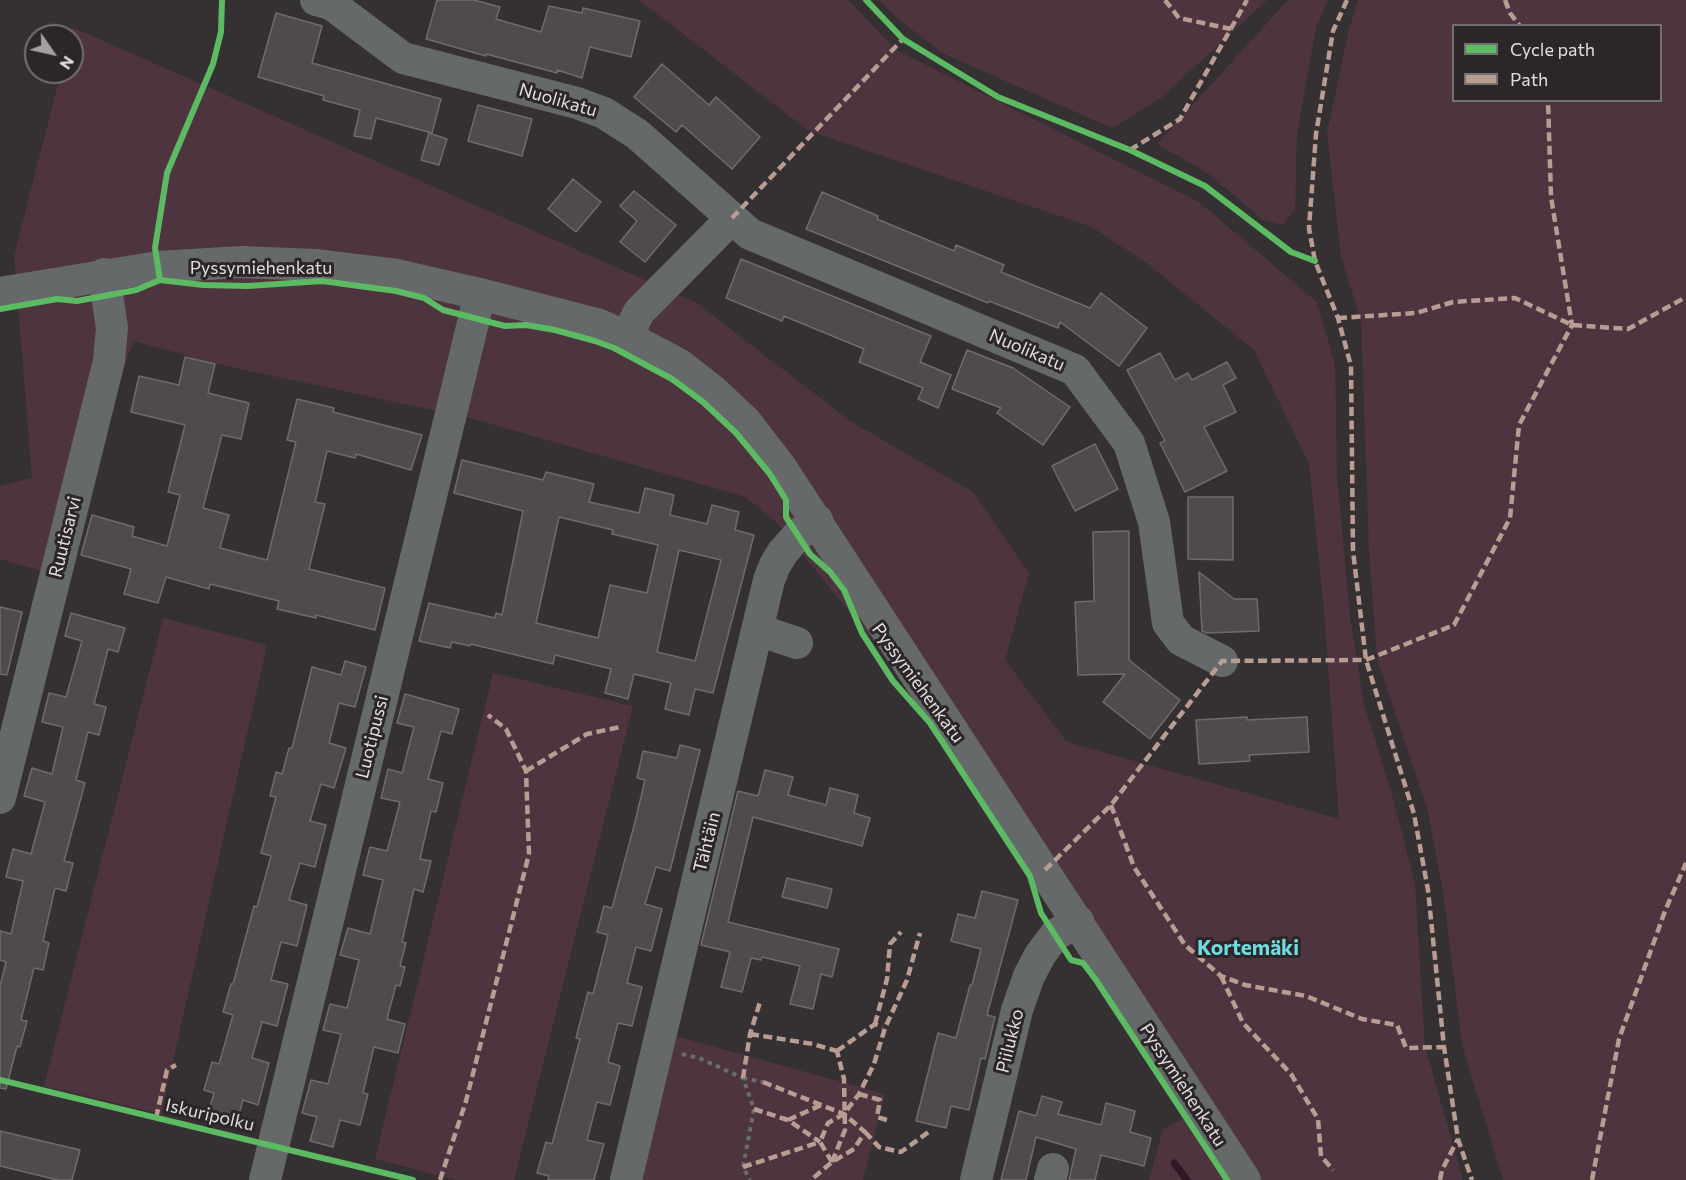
<!DOCTYPE html>
<meta charset="utf-8">
<style>
body{margin:0}
#map{position:relative;width:1686px;height:1180px;overflow:hidden;background:#353133;font-family:Commissioner,sans-serif}
canvas{display:block}
.legend{position:absolute;left:1452px;top:24px;width:210px;height:78px;box-sizing:border-box;background:#2c2628;border:2px solid #746f71;margin:0;padding:8px 10px;list-style:none;font-size:18px;color:#e1ddde}
.legend li{display:flex;align-items:center;gap:12px;height:30px}
.legend b{width:30px;border:2px solid #746f71}
.north{position:absolute;left:24px;top:24px;width:60px;height:60px;box-sizing:border-box;background:#2c2628;border:2px solid #746f71;border-radius:50%;rotate:124deg;font-size:16px;font-weight:700;line-height:24px;text-align:center;color:#e1ddde}
.north::after{content:'';display:block;margin:auto;width:21px;height:27px;background:#a5a1a2;clip-path:polygon(50% 0,100% 100%,50% 72%,0 100%)}
</style>
<div id="map">
<canvas width="1686" height="1180"></canvas>
<ul class="legend">
<li><b style="height:8px;background:#5cba63"></b>Cycle path</li>
<li><b style="height:8px;background:#b99d93"></b>Path</li>
</ul>
<div class="north">N</div>
</div>
<script>
const context = document.querySelector('canvas').getContext('2d');
context.lineJoin = 'round';
function paint(path, color) {
  context.fillStyle = color;
  context.fill(path, 'evenodd');
}
function toPath(rows) {
  const path = new Path2D();
  for (const r of rows) {
    path.moveTo(r[0], r[1]);
    for (let i = 2; i < r.length; i += 2) path.lineTo(r[i], r[i + 1]);
  }
  return path;
}
function strokePath(path, color, width, dash) {
  context.strokeStyle = color;
  context.lineWidth = width;
  context.lineCap = dash ? 'butt' : 'round';
  context.setLineDash(dash || []);
  context.stroke(path);
}
function drawText(font, color, halo, rows, align = 'center') {
  context.font = font + ' Commissioner,sans-serif';
  context.lineWidth = 6;
  context.setLineDash([]);
  context.textBaseline = 'middle';
  context.strokeStyle = halo;
  context.fillStyle = color;
  for (const [text, x, y, turn = 0] of rows) {
    context.save();
    context.translate(x, y);
    context.rotate((+turn || 0) * Math.PI / 180);
    context.textAlign = isNaN(turn) ? turn : align;
    if (halo) context.strokeText(text, 0, 0);
    context.fillText(text, 0, 0);
    context.restore();
  }
}
paint(toPath([
 [639,0,848,0,896,50,1199,202,1317,302,1335,365,1337,475,1350,617,1364,704,1391,791,1415,884,1425,1047,1463,1180,1149,1180,1163,1129,1212,1105,1041,847,777,523,746,497,470,418,217,364,134,341,41,571,0,559,0,486,32,478,14,256,61,72,72,72,72,36,70,36,72,27,697,303,850,421,973,492,1029,573,1005,660,1067,742,1339,819,1324,610,1309,464,1254,350,1148,264,1092,227,809,131],
 [879,0,1267,0,1161,98,1112,128,942,53,897,18],
 [1288,0,1328,0,1316,27,1297,135,1295,210,1282,225,1263,220,1209,174,1157,144],
 [1358,0,1686,0,1686,1180,1503,1180,1462,1045,1444,898,1428,812,1377,659,1369,551,1361,320,1341,257,1327,133,1349,29],
 [1454,26,1660,26,1660,100,1454,100],
 [163,618,267,645,161,1114,44,1086],
 [493,673,633,706,514,1180,456,1180,375,1159],
 [661,1032,885,1094,863,1180,631,1180]
]), '#4d343f');
strokePath(toPath([
 [1174,1163,1187,1180]
]), '#301723', 7);
const building = toPath([
 [437,0,474,0,500,7,496,19,541,32,549,6,582,13,583,8,640,21,631,57,590,47,582,78,557,70,557,73,486,54,486,56,426,39,437,0],
 [276,13,322,26,312,63,441,99,432,133,376,118,371,139,354,136,360,110,323,100,324,96,258,77,276,13],
 [662,64,709,105,716,97,760,137,732,169,682,125,676,132,634,97,662,64],
 [478,105,532,119,522,156,468,141,478,105],
 [429,133,447,139,439,165,421,160,429,133],
 [573,179,601,202,576,232,548,209,573,179],
 [634,191,676,225,645,262,620,242,637,221,620,206,634,191],
 [822,192,878,216,877,219,954,251,956,245,1004,265,1001,272,1090,308,1101,293,1147,328,1119,366,1060,322,1058,328,989,301,988,303,806,229,822,192],
 [741,259,931,336,920,362,951,375,938,408,918,399,923,388,859,362,864,349,784,316,782,321,726,298,741,259],
 [967,350,1013,368,1070,407,1043,445,997,413,1001,408,952,389,967,350],
 [1160,353,1175,380,1188,373,1192,380,1227,362,1236,378,1223,385,1236,412,1204,427,1227,471,1185,492,1160,443,1165,441,1127,370,1160,353],
 [185,357,215,364,208,393,249,403,241,439,222,435,203,508,229,515,220,548,267,560,296,442,287,440,297,399,334,408,333,412,422,435,411,470,356,454,355,458,327,451,315,502,325,504,309,569,385,588,375,630,316,615,316,618,277,609,279,601,210,584,209,589,166,577,158,603,124,594,131,569,81,555,92,515,134,527,132,536,167,546,180,495,168,492,185,425,131,412,139,376,179,385,185,357],
 [1095,444,1118,489,1075,511,1052,466,1095,444],
 [462,460,543,480,546,472,594,484,589,502,639,513,645,488,674,495,670,515,707,524,712,505,739,512,735,530,754,535,713,693,695,689,689,715,665,709,671,683,634,674,628,699,605,693,611,669,555,655,553,664,471,644,470,646,452,642,450,648,419,641,429,603,495,618,496,613,502,615,523,511,454,493,462,460],
 [559,517,613,530,612,534,658,545,647,593,610,585,598,638,536,623,559,517],
 [679,550,721,560,695,661,657,652,679,550],
 [1188,497,1233,497,1233,560,1188,559,1188,497],
 [1129,531,1129,660,1180,700,1150,739,1103,702,1125,674,1078,675,1075,602,1094,601,1093,532,1129,531],
 [1199,572,1234,599,1257,599,1259,631,1207,633,1202,631,1199,572],
 [0,607,22,612,7,675,0,674,0,607],
 [71,613,125,628,118,652,108,649,94,704,106,707,99,735,88,732,76,780,85,783,64,861,73,863,66,891,55,888,43,941,49,943,43,970,34,968,21,1020,27,1021,20,1047,17,1046,6,1089,0,1088,0,986,6,962,0,960,0,931,11,934,23,881,6,877,13,849,31,854,45,802,24,796,32,768,52,774,63,727,42,722,49,693,66,697,82,641,65,636,71,613],
 [345,661,366,667,355,707,339,703,329,743,346,748,334,788,321,784,310,821,326,825,315,867,300,863,289,900,307,905,297,946,281,942,271,980,288,984,277,1026,262,1022,252,1058,269,1063,258,1105,243,1100,236,1125,207,1117,214,1093,204,1090,212,1062,219,1064,233,1015,223,1012,231,984,233,984,254,906,257,907,271,856,261,853,276,797,270,796,276,772,282,774,289,748,292,748,312,667,341,675,345,661],
 [405,694,459,709,452,734,441,731,428,779,443,783,436,812,431,811,420,859,431,861,423,892,414,889,402,942,406,943,400,966,405,967,400,986,396,985,387,1019,405,1024,398,1053,374,1047,363,1093,368,1094,360,1125,340,1120,333,1147,310,1141,317,1117,302,1113,311,1080,328,1084,341,1034,323,1030,330,1004,347,1008,359,960,340,955,348,928,370,934,383,880,363,875,370,847,387,851,400,802,381,798,388,769,402,773,414,727,397,723,405,694],
 [1247,717,1247,720,1307,717,1309,752,1249,755,1250,761,1199,764,1196,720,1247,717],
 [680,745,700,750,670,871,656,867,645,904,662,909,651,951,636,947,627,983,642,987,632,1026,618,1023,608,1062,620,1066,610,1105,597,1102,587,1140,604,1144,594,1180,548,1180,549,1176,537,1173,546,1142,552,1144,580,1039,576,1038,588,992,593,994,608,935,597,932,604,906,612,908,635,822,645,780,637,778,643,751,677,758,680,745],
 [765,770,793,777,788,795,826,805,830,788,858,795,854,813,870,818,862,846,753,817,728,922,839,949,832,977,821,974,813,1009,790,1004,800,966,762,957,761,960,751,958,742,992,721,987,730,952,701,945,738,791,758,796,765,770],
 [787,878,832,889,827,908,782,897,787,878],
 [982,891,1018,900,987,1015,995,1017,985,1059,981,1058,969,1110,951,1106,946,1128,916,1121,938,1033,956,1038,970,985,972,985,981,949,951,941,958,914,975,918,982,891],
 [1042,1096,1062,1102,1058,1114,1101,1125,1106,1103,1135,1111,1130,1132,1151,1138,1144,1166,1101,1155,1095,1180,1069,1180,1076,1149,1036,1137,1026,1180,1001,1180,1019,1111,1036,1116,1042,1096],
 [0,1131,80,1150,72,1180,58,1180,0,1166,0,1131]
]);
paint(building, '#4f4b4d');
strokePath(building, '#6f6b6d', 1.5);
strokePath(toPath([
 [682,1054,699,1058,743,1078,754,1109,743,1167,750,1180],
 [743,1078,763,1082]
]), '#6a6b6c', 4, [4.5, 4.5]);
strokePath(toPath([
 [316,0,331,4,403,58,577,103,604,113,637,134,750,234,1075,370,1129,443,1154,522,1168,623,1181,640,1222,661],
 [0,293,158,267,242,262,315,265,397,275,480,294,600,325,627,337,680,365,712,390,746,422,780,466,1245,1180],
 [627,337,639,312,732,218],
 [758,630,797,643],
 [0,798,109,361,112,328,104,274],
 [265,1180,480,294],
 [626,1180,769,580,775,565,783,552,798,535,817,520],
 [976,1180,1017,1010,1029,976,1040,955,1055,935,1078,921],
 [1050,1180,1053,1169]
]), '#65696a', 32);
strokePath(toPath([
 [1165,0,1179,18,1231,29],
 [1347,0,1333,31,1316,134,1309,228,1315,261,1338,318,1351,366,1353,551,1366,660,1414,814,1428,890,1444,1047,1458,1139,1472,1180],
 [1505,0,1510,13,1520,26],
 [1130,150,1180,119,1247,0],
 [732,218,903,39],
 [1338,318,1416,313,1453,302,1515,298,1572,325,1628,329,1686,297],
 [526,771,587,734,620,727],
 [1111,805,1134,867,1185,945,1221,976,1245,985,1306,996,1362,1019,1397,1025,1406,1048,1444,1047],
 [1045,870,1111,805,1222,661,1366,660,1454,625,1510,518,1519,425,1572,325,1551,197,1548,100],
 [1221,976,1243,1023,1291,1074,1318,1119,1321,1156,1333,1170],
 [875,1024,887,979,890,944,901,932],
 [750,1034,813,1044,837,1051],
 [837,1051,875,1024,882,1027],
 [743,1078,750,1034,760,1002],
 [763,1082,844,1114,865,1132,854,1149,832,1162,811,1180],
 [859,1094,880,1100,877,1117,887,1120],
 [754,1109,788,1120,820,1142],
 [156,1118,167,1070,176,1065],
 [788,1120,821,1105],
 [865,1132,879,1147,901,1152,930,1131],
 [832,1162,820,1142,828,1123,844,1114,859,1094,874,1064,885,1028,907,980,920,933],
 [832,1162,845,1130,844,1079,837,1051],
 [743,1167,820,1142],
 [440,1180,466,1101,529,854,526,771,506,729,488,715],
 [1440,1180,1442,1170,1458,1139],
 [1592,1180,1619,1039,1665,911,1686,863]
]), '#b99d93', 4.5, [9, 4.5]);
strokePath(toPath([
 [866,0,903,39,998,97,1130,150,1205,186,1291,252,1315,261],
 [160,280,155,248,167,173,213,64,221,32,222,0],
 [0,309,57,299,77,301,136,290,160,280,203,285,248,286,322,281,396,291,424,298,443,310,505,326,526,325,555,330,595,341,614,348,672,379,703,402,736,433,770,474,786,500,786,517,810,554,830,572,844,590,862,633,893,681,930,723,1030,876,1041,913,1055,935,1071,960,1083,963,1096,980,1227,1180],
 [0,1080,413,1180]
]), '#5cba63', 6);
drawText('18px', '#e1ddde', '#2c2628', [
 ["Nuolikatu",558,100,16],
 ["Pyssymiehenkatu",261,268],
 ["Nuolikatu",1027,350,23],
 ["Ruutisarvi",65,537,-76],
 ["Pyssymiehenkatu",918,683,54],
 ["Luotipussi",372,737,-76],
 ["Tähtäin",707,842,-76],
 ["Piilukko",1010,1041,-76],
 ["Pyssymiehenkatu",1183,1085,57],
 ["Iskuripolku",210,1115,13]
]);
drawText('bold 21px', '#6fdbde', '#2c2628', [
 ["Kortemäki",1248,948]
]);
</script>
